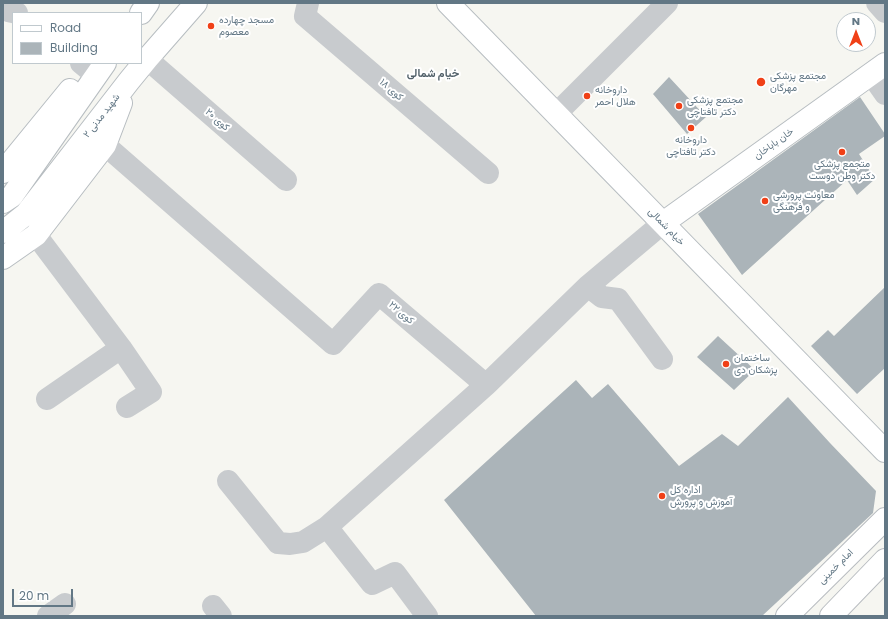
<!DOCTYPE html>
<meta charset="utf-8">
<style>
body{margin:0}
#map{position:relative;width:888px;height:619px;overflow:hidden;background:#f6f6f1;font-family:Poppins,sans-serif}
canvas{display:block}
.frame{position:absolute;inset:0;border:4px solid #627785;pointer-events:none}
.legend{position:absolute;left:12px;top:12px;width:130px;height:52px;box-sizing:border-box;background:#fff;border:1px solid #c0c9ce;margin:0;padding:5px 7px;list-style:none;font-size:12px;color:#627785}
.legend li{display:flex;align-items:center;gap:8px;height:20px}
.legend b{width:20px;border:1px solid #c0c9ce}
.north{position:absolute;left:836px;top:12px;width:40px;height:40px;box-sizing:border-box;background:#fff;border:1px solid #c0c9ce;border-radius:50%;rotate:0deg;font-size:11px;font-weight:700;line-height:16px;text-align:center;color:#627785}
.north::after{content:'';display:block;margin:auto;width:14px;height:18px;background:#f04017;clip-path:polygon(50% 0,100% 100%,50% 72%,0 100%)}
.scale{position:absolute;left:12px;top:589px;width:61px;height:18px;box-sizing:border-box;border:2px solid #627785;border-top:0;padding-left:5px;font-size:12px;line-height:14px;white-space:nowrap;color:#627785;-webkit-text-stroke:3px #fff;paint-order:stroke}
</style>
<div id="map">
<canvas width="888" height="619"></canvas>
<div class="frame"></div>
<ul class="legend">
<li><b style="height:5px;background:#fff"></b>Road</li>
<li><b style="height:11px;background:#abb4b9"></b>Building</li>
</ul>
<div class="north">N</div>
<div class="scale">20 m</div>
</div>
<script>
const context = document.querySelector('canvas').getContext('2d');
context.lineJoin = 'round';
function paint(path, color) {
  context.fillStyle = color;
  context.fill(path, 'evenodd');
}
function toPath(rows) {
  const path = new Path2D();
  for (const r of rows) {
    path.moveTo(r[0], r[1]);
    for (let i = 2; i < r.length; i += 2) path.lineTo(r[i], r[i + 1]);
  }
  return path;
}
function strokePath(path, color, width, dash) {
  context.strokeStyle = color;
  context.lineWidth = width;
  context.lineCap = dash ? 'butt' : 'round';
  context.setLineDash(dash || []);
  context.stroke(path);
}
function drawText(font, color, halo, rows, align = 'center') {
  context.font = font + ' Poppins,Vazirmatn,sans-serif';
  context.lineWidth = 4;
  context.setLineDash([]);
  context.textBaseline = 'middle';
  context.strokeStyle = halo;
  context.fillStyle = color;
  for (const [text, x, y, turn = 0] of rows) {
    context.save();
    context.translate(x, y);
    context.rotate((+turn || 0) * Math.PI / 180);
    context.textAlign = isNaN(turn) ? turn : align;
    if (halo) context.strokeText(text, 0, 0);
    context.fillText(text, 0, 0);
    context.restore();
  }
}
paint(toPath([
 [669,77,706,117,687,134,653,94],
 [860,97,885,134,885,136,859,154,875,179,857,195,847,180,742,275,698,214],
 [885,287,885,368,857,394,811,346,828,330,834,336],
 [718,336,755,370,734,390,697,357],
 [576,380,592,398,608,384,679,466,722,434,738,446,788,397,830,443,876,491,873,513,762,616,536,616,444,500]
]), '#abb4b9');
const secondary = toPath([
 [448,3,885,451],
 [141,13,148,3],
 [3,172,70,90],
 [3,202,12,196,105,63],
 [663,223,885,64],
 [3,232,26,214,129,81,147,59,196,3],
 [3,258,36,235,105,145,121,103]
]);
const primary = toPath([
 [787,616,885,519],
 [831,616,885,560]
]);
strokePath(secondary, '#b7bdc1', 24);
strokePath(primary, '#b8bcc0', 24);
strokePath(toPath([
 [3,3,8,11,17,13],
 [308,3,305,16,488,173],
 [877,3,885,12],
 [147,59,286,180],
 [81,63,87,68],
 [871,74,885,94],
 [556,114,667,3],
 [105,145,333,344,379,294,486,385,588,286,663,223],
 [36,235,121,348,151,392,127,407],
 [588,286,602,297,618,299,662,359],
 [47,399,121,348],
 [228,481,278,543,290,544,303,542,327,527,486,385],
 [327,527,372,584,395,573,427,616],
 [213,606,221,616],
 [48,616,65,604]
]), '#c8cbce', 22);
strokePath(secondary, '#fff', 22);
strokePath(primary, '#fff', 22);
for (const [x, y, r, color] of [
 [211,26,4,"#f04017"],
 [761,82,5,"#f04017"],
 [587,96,4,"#f04017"],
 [679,106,4,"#f04017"],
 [691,128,4,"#f04017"],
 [842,152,4,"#f04017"],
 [765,201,4,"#f04017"],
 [726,364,4,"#f04017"],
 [662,496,4,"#f04017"]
]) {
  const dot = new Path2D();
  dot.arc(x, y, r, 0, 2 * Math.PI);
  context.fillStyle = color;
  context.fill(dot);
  strokePath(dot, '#fff', 1.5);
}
drawText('10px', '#627785', '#fff', [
 ["مسجد چهارده",219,20],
 ["معصوم",219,32],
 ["مجتمع پزشکی",770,76],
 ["مهرگان",770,88],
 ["داروخانه",595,90],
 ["هلال احمر",595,102],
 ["مجتمع پزشکی",687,100],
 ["دکتر تافتاچی",687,112],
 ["داروخانه",691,140,"center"],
 ["دکتر تافتاچی",691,152,"center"],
 ["متجمع پزشکی",842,164,"center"],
 ["دکتر وطن دوست",842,176,"center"],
 ["معاونت پرورشی",773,195],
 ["و فرهنگی",773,207],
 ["ساختمان",734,358],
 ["پزشکان دی",734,370],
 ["اداره کل",670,490],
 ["آموزش و پرورش",670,502]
], 'left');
drawText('10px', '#627785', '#fff', [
 ["کوی ۱۸",391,90,41],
 ["شهید مدنی ۲",102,116,-52],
 ["کوی ۲۰",217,120,41],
 ["خان باباخان",774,144,-36],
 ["خیام شمالی",666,227,46],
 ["کوی ۲۲",401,313,40],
 ["امام خمینی",836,567,-45]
]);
drawText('bold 11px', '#516069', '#fff', [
 ["خیام شمالی",433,74]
]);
</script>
